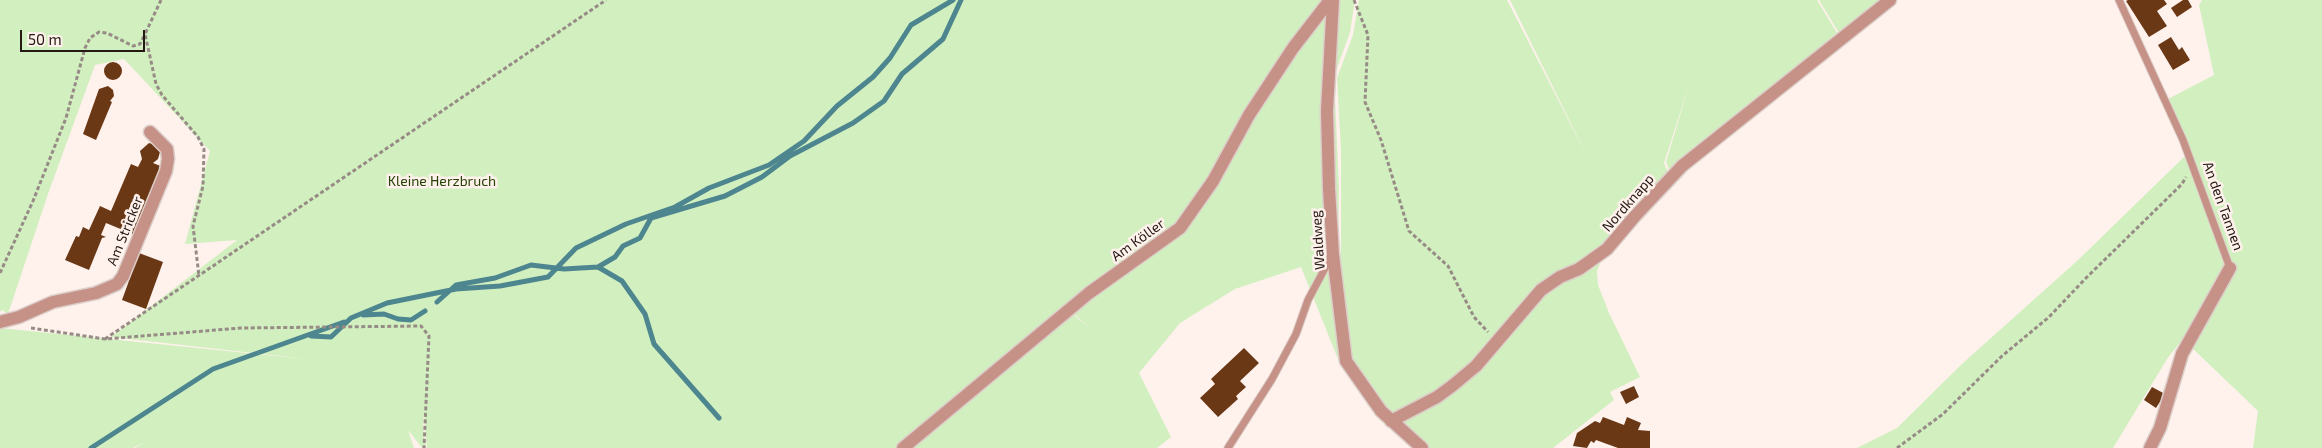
<!DOCTYPE html>
<meta charset="utf-8">
<style>
body{margin:0}
#map{position:relative;width:2322px;height:448px;overflow:hidden;background:#fff1ec;font-family:"Exo 2",sans-serif}
canvas{display:block}
.scale{position:absolute;left:20px;top:30px;width:125px;height:22px;box-sizing:border-box;border:2px solid #231813;border-top:0;padding-left:6px;font-size:15px;line-height:18px;white-space:nowrap;color:#231813;-webkit-text-stroke:4px #fff1ec;paint-order:stroke}
</style>
<div id="map">
<canvas width="2322" height="448"></canvas>
<div class="scale">50 m</div>
</div>
<script>
const context = document.querySelector('canvas').getContext('2d');
context.lineJoin = 'round';
function paint(path, color) {
  context.fillStyle = color;
  context.fill(path, 'evenodd');
}
function toPath(rows) {
  const path = new Path2D();
  for (const r of rows) {
    if (r.length === 3) {
      path.moveTo(r[0] + r[2], r[1]);
      path.arc(r[0], r[1], r[2], 0, 2 * Math.PI);
      continue;
    }
    path.moveTo(r[0], r[1]);
    for (let i = 2; i < r.length; i += 2) path.lineTo(r[i], r[i + 1]);
  }
  return path;
}
function strokePath(path, color, width, dash) {
  context.strokeStyle = color;
  context.lineWidth = width;
  context.lineCap = dash ? 'butt' : 'round';
  context.setLineDash(dash || []);
  context.stroke(path);
}
function drawText(font, color, halo, rows, align = 'center') {
  context.font = font + ' "Exo 2",sans-serif';
  context.lineWidth = 5;
  context.setLineDash([]);
  context.textBaseline = 'middle';
  context.strokeStyle = halo;
  context.fillStyle = color;
  for (const [text, x, y, turn = 0] of rows) {
    context.save();
    context.translate(x, y);
    context.rotate((+turn || 0) * Math.PI / 180);
    context.textAlign = isNaN(turn) ? turn : align;
    if (halo) context.strokeText(text, 0, 0);
    context.fillText(text, 0, 0);
    context.restore();
  }
}
paint(toPath([
 [0,0,1355,0,1350,32,1334,77,1339,187,1338,255,1341,254,1341,150,1337,78,1353,35,1359,0,1507,0,1589,160,1510,0,1817,0,1837,33,1770,88,1671,174,1666,162,1690,82,1664,163,1669,175,1600,263,1597,272,1598,285,1609,313,1640,377,1610,392,1614,400,1553,448,1429,448,1418,441,1340,364,1301,267,1235,289,1180,323,1139,373,1171,437,1157,448,908,448,1071,313,1090,328,1066,307,895,448,427,448,424,413,423,426,426,448,422,448,408,430,414,448,135,448,145,442,133,448,0,448,0,328,316,360,111,337,237,240,185,244,210,151,124,59,95,65,48,194,8,314,2,310,0,312],
 [1819,0,1882,0,1839,33],
 [2202,0,2322,0,2322,448,2253,448,2258,411,2190,346,2233,267,2168,99,2214,75,2199,5],
 [2186,155,2225,265,2200,317,2167,359,2113,448,1857,448,1897,428,1963,363,2077,261]
]), '#d2efbf');
strokePath(toPath([
 [598,267,622,281,645,314,654,344,719,418],
 [437,302,456,285,495,278,531,265,564,269,598,267,615,257,623,246,640,238,651,218,725,196,762,177,790,156,853,123,884,101,902,74,943,39,961,0],
 [363,315,384,314,398,319,411,320,425,311],
 [311,336,331,337,351,318,387,303,456,289,500,286,548,277,576,248,626,224,675,207,709,188,769,165,804,141,837,106,873,77,890,58,911,25,953,0],
 [91,448,213,369,344,322]
]), '#4d868f', 5);
paint(toPath([
 [2128,0,2164,0,2167,4,2157,11,2167,26,2149,37,2126,1],
 [2183,0,2188,0,2192,7,2177,17,2171,8],
 [2171,37,2179,50,2182,47,2190,60,2173,70,2158,45],
 [113,71,9],
 [108,86,113,90,114,96,110,101,112,102,96,140,83,134,99,89],
 [149,143,156,145,160,152,158,159,153,163,163,167,135,235,106,223,101,235,106,237,102,238,89,270,65,260,76,236,79,237,83,227,89,230,100,206,111,211,131,164,138,167,142,159,140,151],
 [139,253,163,262,146,309,122,300],
 [1244,348,1259,363,1240,381,1246,387,1236,396,1238,399,1218,417,1200,398,1215,384,1211,379],
 [1634,386,1639,397,1626,404,1620,392],
 [2152,387,2165,394,2156,408,2144,400],
 [1603,417,1624,425,1627,417,1641,423,1638,430,1650,431,1650,448,1618,448,1596,440,1594,443,1591,441,1587,448,1573,446,1577,433,1595,421,1600,423]
]), '#6b3816');
const lane = toPath([
 [2119,0,2183,140,2230,268],
 [1228,448,1272,379,1296,334,1308,300,1331,257]
]);
const street = toPath([
 [1333,0,1327,111,1329,189,1333,255,1346,361,1381,411,1422,448],
 [0,322,19,317,53,302,96,293,117,284,123,276,166,171,168,159,167,149,150,132],
 [1391,421,1437,397,1452,386,1476,366,1541,290,1560,277,1579,269,1607,249,1635,216,1682,166,1890,0],
 [903,448,1089,293,1180,228,1213,181,1249,115,1293,48,1330,0],
 [2150,448,2160,428,2182,354,2230,268]
]);
strokePath(lane, '#dccec9', 9);
strokePath(street, '#dccec9', 15);
strokePath(toPath([
 [161,0,145,34,156,84,162,95,198,137,204,149,203,186,193,226,199,276],
 [1354,0,1368,35,1365,102,1381,140,1409,231,1448,266,1474,317,1488,332],
 [0,273,33,201,66,118,85,48,90,38,99,32,107,33,133,46,140,44,145,34],
 [31,328,105,339,241,328,421,326,429,336,424,448],
 [105,339,606,0],
 [1897,448,1943,414,2002,356,2049,317,2086,278,2182,184,2186,177]
]), '#978b86', 3, [4, 2.5]);
strokePath(lane, '#c69288', 7);
strokePath(street, '#c69288', 12);
drawText('14px', '#254305', '#fff1ec', [
 ["Kleine Herzbruch",442,181]
]);
drawText('14px', '#231813', '#fff1ec', [
 ["Nordknapp",1628,203,-49],
 ["An den Tannen",2223,206,70],
 ["Am Stricker",125,231,-68],
 ["Am Köller",1138,240,-36],
 ["Waldweg",1318,240,-94]
]);
</script>
